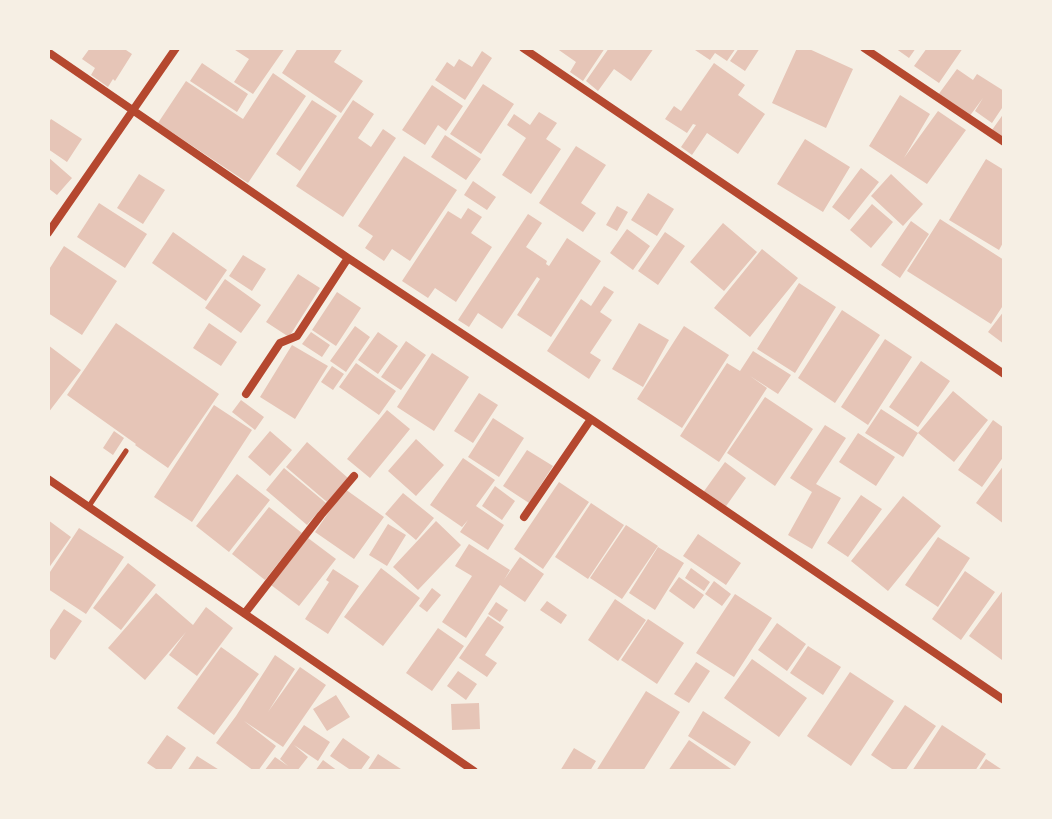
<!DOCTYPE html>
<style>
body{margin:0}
#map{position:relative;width:1052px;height:819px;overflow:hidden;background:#f6efe4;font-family:"Space Grotesk",sans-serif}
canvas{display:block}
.frame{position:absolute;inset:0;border:50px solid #f6efe4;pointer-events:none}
</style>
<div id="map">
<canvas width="1052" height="819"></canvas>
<div class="frame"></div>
</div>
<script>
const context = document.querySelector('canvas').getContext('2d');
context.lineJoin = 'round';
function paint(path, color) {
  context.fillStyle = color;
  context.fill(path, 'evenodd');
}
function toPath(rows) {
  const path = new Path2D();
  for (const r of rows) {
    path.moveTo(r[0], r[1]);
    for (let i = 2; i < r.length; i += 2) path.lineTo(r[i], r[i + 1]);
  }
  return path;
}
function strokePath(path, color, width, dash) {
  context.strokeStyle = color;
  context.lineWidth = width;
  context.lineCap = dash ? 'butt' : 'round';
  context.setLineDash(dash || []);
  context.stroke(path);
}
paint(toPath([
 [90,48,123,48,132,54,115,81,113,79,108,87,91,75,95,68,82,59],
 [232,48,285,48,253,94,234,82,249,59],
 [298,48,343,48,334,62,363,81,341,113,282,73],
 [556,48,605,48,583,81,570,72,576,62],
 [609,48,654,48,631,81,614,69,598,91,586,81],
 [692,48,736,48,727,61,715,53,710,60],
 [739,48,760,48,745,71,730,61],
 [797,48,807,48,853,69,826,128,772,103],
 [895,48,916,48,909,58],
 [927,48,963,48,939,83,914,66],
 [482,51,492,58,465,100,435,80,447,62,454,67,459,59,472,67],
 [202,63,248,94,237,112,190,81],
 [714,63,745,85,738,95,765,114,738,154,707,133,692,155,681,147,696,125,693,124,687,133,665,119,674,106,681,111],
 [957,69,973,80,977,74,1004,91,1004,105,992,123,975,111,983,98,969,117,938,95],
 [273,73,306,96,248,183,158,123,186,81,243,119],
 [483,84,514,104,481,154,450,134],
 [432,85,463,106,446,131,438,125,425,145,402,130],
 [900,95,930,114,904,158,938,111,966,130,927,184,869,146],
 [312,100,337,116,300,171,276,154],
 [353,100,374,114,358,138,371,147,383,129,396,138,343,217,296,186],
 [539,112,557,123,546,139,561,149,531,194,502,175,526,138,507,125,514,114,530,125],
 [1004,113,1004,138,992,130],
 [51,119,82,139,67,162,48,149,48,124],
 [445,135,481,159,466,180,431,157],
 [805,139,850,167,823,212,777,184],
 [576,146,606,165,581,203,596,213,583,232,539,203],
 [404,156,457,190,410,261,392,249,384,261,365,248,373,236,358,226],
 [48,157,72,178,57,195,48,188],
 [986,159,1004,170,1004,241,999,250,949,220],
 [861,168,879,182,849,220,832,207],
 [139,174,165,190,143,224,117,208],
 [891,174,923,204,903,226,871,196],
 [473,181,496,197,487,210,464,195],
 [648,193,674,209,657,236,631,220],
 [99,203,147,234,125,268,77,237],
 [872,204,893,222,871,248,850,230],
 [617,206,628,212,617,231,606,225],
 [468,208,482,217,471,233,492,247,456,302,435,288,428,298,402,281,448,211,461,219],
 [528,214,542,223,526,247,547,261,546,264,549,266,567,238,601,261,551,337,517,315,540,279,537,277,502,329,478,313,469,327,458,320],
 [940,219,1004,260,1004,304,991,324,907,271],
 [911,221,929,234,900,278,881,265],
 [723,223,757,252,724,291,690,262],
 [627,229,650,246,633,270,610,253],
 [173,232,227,270,206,301,152,263],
 [665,232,685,246,658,285,638,271],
 [64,246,117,281,82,335,48,313,48,271],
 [762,249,798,278,750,337,714,308],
 [243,255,266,269,252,291,229,276],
 [298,274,320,288,289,337,266,322],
 [225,279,261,305,241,333,205,308],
 [799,283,836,307,795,373,757,349],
 [604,286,614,292,600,312,612,320,590,353,601,360,589,379,547,351,581,299,591,306],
 [337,292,361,308,336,346,312,330],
 [842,310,880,335,835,403,798,378],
 [1004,311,1004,344,988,332],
 [116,323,219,394,168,468,135,445,136,444,67,395],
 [209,323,237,342,221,366,193,348],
 [639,323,669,340,643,387,612,369],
 [355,326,370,337,346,372,330,361],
 [684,326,729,355,682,428,637,399],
 [311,332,330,345,322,357,302,344],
 [378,332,398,346,378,374,358,360],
 [885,339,912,357,868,425,841,407],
 [406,341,426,355,401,390,381,377],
 [48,345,81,370,48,413],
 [292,345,328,366,295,419,260,397],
 [753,351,791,375,778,394,750,376,767,388,719,462,680,436,727,363,740,371],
 [432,353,469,377,434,431,397,407],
 [921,361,950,381,918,427,889,407],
 [356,363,396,391,379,415,339,387],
 [332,366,344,374,333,390,321,382],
 [953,391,988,420,954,462,918,433],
 [479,393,498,405,473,443,454,431],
 [765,397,813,429,775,486,727,453],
 [241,400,264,417,255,430,232,412],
 [214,405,252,430,192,522,154,497],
 [881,409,918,433,903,457,865,433],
 [387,410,410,429,370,478,347,459],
 [493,418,524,438,499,477,468,457],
 [993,420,1004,428,1004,456,982,487,958,470],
 [825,425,846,438,816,484,841,498,812,549,788,535,812,492,790,478],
 [114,431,124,438,113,455,103,448],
 [270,431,292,450,270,476,248,457],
 [858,433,895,457,876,486,839,462],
 [416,439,444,465,416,496,388,471],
 [307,442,348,478,327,502,286,467],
 [527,450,553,466,529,503,503,486],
 [463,458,495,480,476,506,504,525,488,550,460,532,468,520,462,527,430,505],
 [725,462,746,478,724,509,702,494],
 [1004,465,1004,524,976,503],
 [284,468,326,503,307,525,266,490],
 [237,474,270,500,229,552,196,526],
 [559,482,589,502,543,569,514,549],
 [495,486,515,501,502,520,482,506],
 [345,489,384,517,354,559,315,532],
 [403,493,434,518,416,540,385,514],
 [861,495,882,509,848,557,827,543],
 [903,496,941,526,888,591,851,561],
 [591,503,624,525,588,579,555,557],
 [269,507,302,533,265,580,232,554],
 [48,520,71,537,48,569],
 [436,521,461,545,418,590,393,567],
 [388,524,406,535,387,566,369,555],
 [626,525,658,546,622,599,590,578],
 [79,528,124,557,86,614,48,589,48,575],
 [698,534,741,563,726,585,683,556],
 [938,537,970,558,938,607,905,585],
 [308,538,336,559,299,606,271,585],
 [469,544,510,570,504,580,520,557,544,574,525,602,500,585,466,638,442,622,472,576,455,566],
 [658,547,684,563,655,610,629,593],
 [128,563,156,585,121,630,93,608],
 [381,568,420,598,383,646,344,617],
 [691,568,710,582,704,591,685,578],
 [333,569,359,586,328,634,305,619,329,582,326,580],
 [965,571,995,592,961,640,932,619],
 [679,577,704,595,694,609,669,591],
 [714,581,731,594,722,606,705,594],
 [432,588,441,595,427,612,419,606],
 [1004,589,1004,658,1002,660,969,636],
 [156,593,193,625,206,607,233,628,197,676,169,655,186,632,145,680,108,648],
 [735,594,772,618,734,677,696,653],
 [615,599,646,620,618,661,588,640],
 [547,601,567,615,561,624,540,610],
 [496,602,508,610,500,622,488,614],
 [64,609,82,621,55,660,48,656,48,633],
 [488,616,504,627,485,655,497,663,487,677,459,658],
 [648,619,684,643,657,684,621,660],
 [777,623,806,644,787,671,758,650],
 [438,628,464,646,432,691,406,673],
 [808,646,841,667,823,695,790,673],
 [221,647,259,674,214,735,177,708],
 [275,655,295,669,268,712,300,667,326,685,283,747,244,721,276,746,258,771,254,771,216,743,236,716],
 [752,659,807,698,779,737,724,698],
 [696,662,710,671,689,703,674,694],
 [458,671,477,684,466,700,447,686],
 [850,672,894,701,851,766,807,736],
 [646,691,680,712,643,771,596,771],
 [336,695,350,717,327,731,313,709],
 [479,703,480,729,452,730,451,704],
 [905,705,936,726,905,771,895,771,871,755],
 [703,711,751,742,735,766,688,736],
 [304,725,330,742,318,761,294,745,308,757,297,771,264,771,275,757,288,766,280,759],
 [942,725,986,754,975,771,912,771],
 [167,735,186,748,170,771,159,771,147,763],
 [343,738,370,757,360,771,352,771,330,756],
 [689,740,734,771,668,771],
 [574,748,596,761,590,771,560,771],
 [378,754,404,771,367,771],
 [197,756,221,771,187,771],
 [986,759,1004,771,978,771],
 [323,760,338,771,315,771]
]), '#e6c5b7');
strokePath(toPath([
 [89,506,126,451]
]), '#b5482f', 5);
strokePath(toPath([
 [523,48,1004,374],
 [864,48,1004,142],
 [48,52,348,258,591,419,1004,700],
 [48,233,176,48],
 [246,394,280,343,297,336,348,258],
 [48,479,474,771],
 [524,517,591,419],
 [245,613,321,515,354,476]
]), '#b5482f', 8);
</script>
